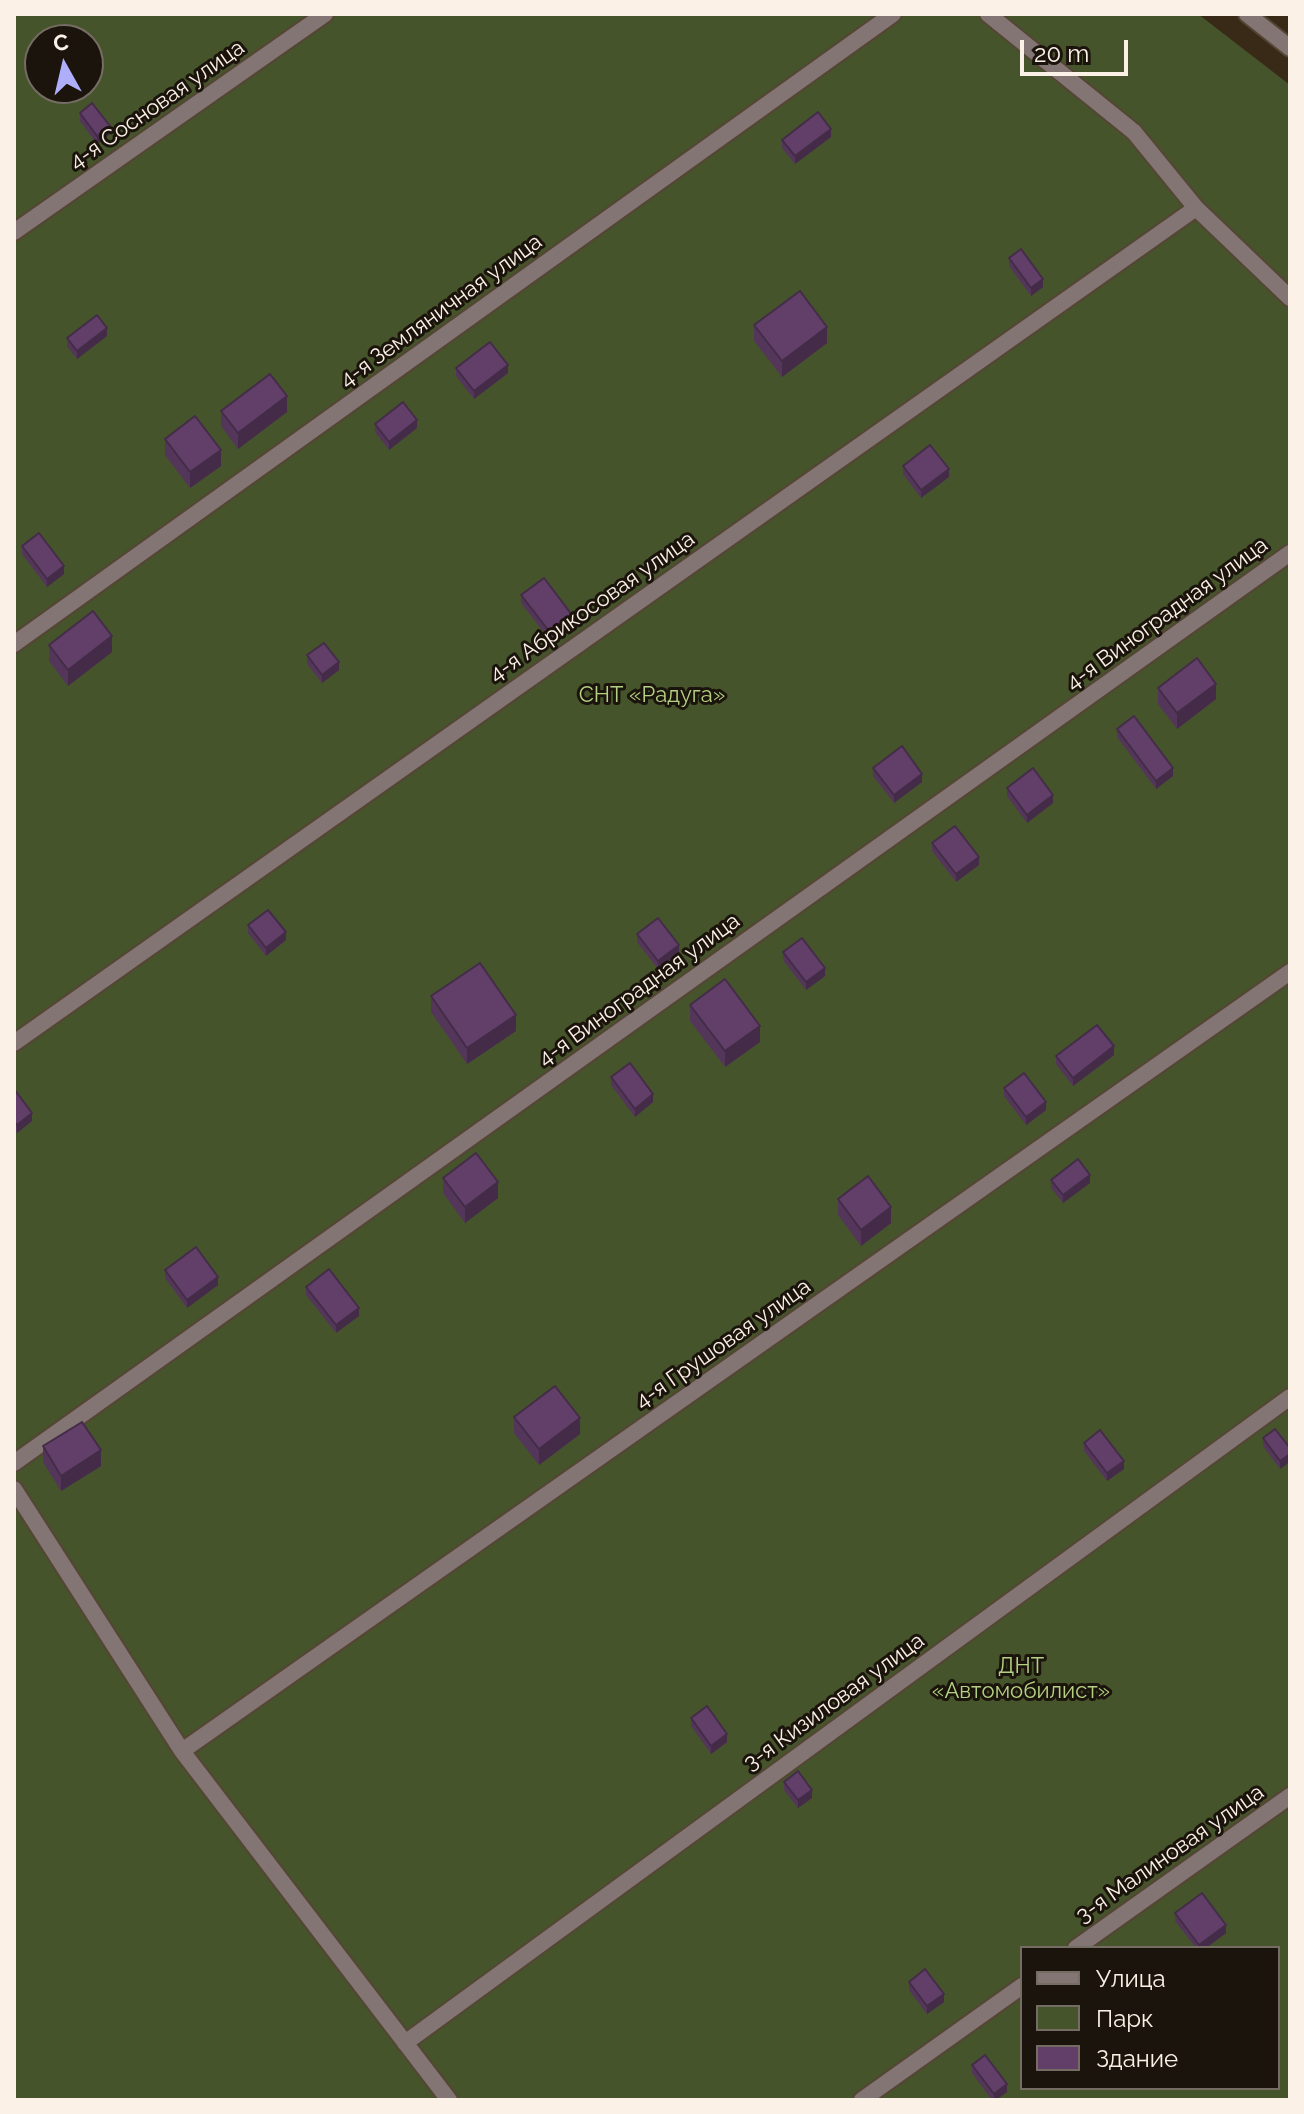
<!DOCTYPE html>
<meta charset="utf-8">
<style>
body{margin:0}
#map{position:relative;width:1304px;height:2114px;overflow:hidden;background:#392917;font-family:Raleway,sans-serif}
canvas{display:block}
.frame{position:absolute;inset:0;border:16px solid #fbf1e6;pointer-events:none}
.legend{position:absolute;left:1020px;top:1946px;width:260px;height:144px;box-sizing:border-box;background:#1b140c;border:2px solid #756c63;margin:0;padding:10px 14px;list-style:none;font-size:24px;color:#fbf1e6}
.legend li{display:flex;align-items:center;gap:16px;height:40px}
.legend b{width:40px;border:2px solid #756c63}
.north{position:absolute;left:24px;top:24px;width:80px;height:80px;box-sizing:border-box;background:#1b140c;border:2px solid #756c63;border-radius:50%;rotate:352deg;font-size:22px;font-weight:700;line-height:32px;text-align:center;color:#fbf1e6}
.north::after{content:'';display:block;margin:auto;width:28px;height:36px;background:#afaefa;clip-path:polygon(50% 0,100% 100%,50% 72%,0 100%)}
.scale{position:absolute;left:1020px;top:40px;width:108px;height:36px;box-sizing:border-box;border:4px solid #fbf1e6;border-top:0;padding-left:10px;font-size:24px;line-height:28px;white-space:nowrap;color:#fbf1e6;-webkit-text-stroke:6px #1b140c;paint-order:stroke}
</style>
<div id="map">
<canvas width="1304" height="2114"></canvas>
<div class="frame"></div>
<ul class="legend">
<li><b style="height:10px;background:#827573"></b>Улица</li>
<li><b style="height:22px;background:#46542c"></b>Парк</li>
<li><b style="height:22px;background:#613f68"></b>Здание</li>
</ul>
<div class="north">С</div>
<div class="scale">20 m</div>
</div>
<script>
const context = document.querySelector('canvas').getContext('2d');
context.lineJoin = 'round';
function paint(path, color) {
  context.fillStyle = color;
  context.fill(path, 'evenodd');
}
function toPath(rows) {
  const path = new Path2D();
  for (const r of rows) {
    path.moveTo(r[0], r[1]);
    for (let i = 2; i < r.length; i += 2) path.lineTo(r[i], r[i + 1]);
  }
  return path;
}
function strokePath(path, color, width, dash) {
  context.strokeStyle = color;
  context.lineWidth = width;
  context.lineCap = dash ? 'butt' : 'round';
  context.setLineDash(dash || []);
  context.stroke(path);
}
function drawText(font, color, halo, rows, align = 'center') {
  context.font = font + ' Raleway,sans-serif';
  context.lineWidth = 6;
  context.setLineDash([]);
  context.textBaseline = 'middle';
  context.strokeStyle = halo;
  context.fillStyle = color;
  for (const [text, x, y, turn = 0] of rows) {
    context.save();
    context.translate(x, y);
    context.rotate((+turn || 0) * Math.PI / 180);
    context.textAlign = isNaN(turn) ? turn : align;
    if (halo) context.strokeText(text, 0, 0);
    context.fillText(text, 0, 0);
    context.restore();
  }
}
paint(toPath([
 [14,14,1198,14,1290,85,1290,2100,14,2100],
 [40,40,88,40,88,88,40,88],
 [1022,1948,1278,1948,1278,2088,1022,2088]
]), '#46542c');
const street = toPath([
 [988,14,1134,132,1196,208,1290,298],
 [1247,14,1290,48],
 [14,232,325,14],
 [14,644,893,14],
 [14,1043,1196,208],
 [14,1463,1290,553],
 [14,1489,182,1751,449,2100],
 [182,1751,1290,972],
 [1076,1948,1290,1796],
 [405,2043,1290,1397],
 [862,2100,1022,1986]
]);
strokePath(street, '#544534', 20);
strokePath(street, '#827573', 16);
paint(toPath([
 [80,113,110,134,97,144,80,121],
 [831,137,795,164,782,148,782,140],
 [1009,258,1043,287,1031,296,1009,266],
 [754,325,827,343,782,377,754,341],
 [107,336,77,359,67,346,67,338],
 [456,368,508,373,474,399,456,376],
 [221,411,287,412,238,449,221,426],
 [375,424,417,428,389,450,375,432],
 [165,439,221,466,190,488,165,455],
 [903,466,949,477,921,498,903,474],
 [22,546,64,574,47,587,22,554],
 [521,595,572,623,549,639,521,603],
 [49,645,112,652,68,686,49,661],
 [307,655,339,670,322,683,307,664],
 [1158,688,1216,699,1177,729,1158,704],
 [1117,729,1173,776,1156,789,1117,737],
 [873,768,922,782,894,803,873,776],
 [1007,788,1053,803,1027,823,1007,796],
 [932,843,979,865,956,882,932,851],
 [248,925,286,940,266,956,248,933],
 [637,934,679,953,658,969,637,942],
 [783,952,825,976,806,990,783,960],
 [431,996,516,1031,467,1064,431,1012],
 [690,1005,760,1042,725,1067,690,1021],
 [1114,1055,1073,1086,1056,1064,1056,1056],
 [611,1077,653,1102,635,1117,611,1085],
 [1004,1088,1046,1110,1026,1125,1004,1096],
 [14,1089,32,1121,17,1133,14,1129],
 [443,1178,498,1198,465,1223,443,1193],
 [1051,1180,1090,1183,1063,1203,1051,1188],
 [838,1199,891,1223,861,1246,838,1215],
 [165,1270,218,1285,187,1308,165,1278],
 [306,1287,359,1316,336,1333,306,1295],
 [514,1417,580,1434,539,1465,514,1433],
 [1263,1438,1290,1448,1280,1469,1263,1446],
 [1084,1443,1124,1469,1107,1481,1084,1451],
 [43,1446,101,1466,61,1491,43,1462],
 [691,1718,727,1742,711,1754,691,1726],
 [784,1782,812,1798,798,1808,784,1790],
 [1175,1913,1226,1933,1206,1948,1196,1948,1175,1921],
 [909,1982,944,2002,927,2014,909,1990],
 [972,2065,1007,2092,996,2100,992,2100,972,2073]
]), '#533659');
paint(toPath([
 [110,126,110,134,97,144,97,136],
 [831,129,831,137,795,164,795,156],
 [1043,279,1043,287,1031,296,1031,288],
 [827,327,827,343,782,377,782,361],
 [107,328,107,336,77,359,77,351],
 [508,365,508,373,474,399,474,391],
 [287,396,287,412,238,449,238,433],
 [417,420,417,428,389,450,389,442],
 [221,450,221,466,190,488,190,472],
 [949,469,949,477,921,498,921,490],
 [64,566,64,574,47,587,47,579],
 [572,615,572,623,549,639,549,631],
 [112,636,112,652,68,686,68,670],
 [339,662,339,670,322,683,322,675],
 [1216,684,1216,699,1177,729,1177,713],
 [1173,768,1173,776,1156,789,1156,781],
 [922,774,922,782,894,803,894,795],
 [1053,795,1053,803,1027,823,1027,815],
 [979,857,979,865,956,882,956,874],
 [286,932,286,940,266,956,266,948],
 [679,945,679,953,658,969,658,961],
 [825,968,825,976,806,990,806,982],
 [516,1015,516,1031,467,1064,467,1048],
 [760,1026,760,1042,725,1067,725,1051],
 [1114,1046,1114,1055,1073,1086,1073,1078],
 [653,1094,653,1102,635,1117,635,1109],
 [1046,1102,1046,1110,1026,1125,1026,1117],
 [32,1113,32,1121,17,1133,17,1125],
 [1090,1175,1090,1183,1063,1203,1063,1195],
 [498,1182,498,1198,465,1223,465,1207],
 [891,1207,891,1223,861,1246,861,1230],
 [218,1277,218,1285,187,1308,187,1300],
 [359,1308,359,1316,336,1333,336,1325],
 [580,1418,580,1434,539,1465,539,1449],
 [101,1450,101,1466,61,1491,61,1476],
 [1290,1454,1290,1462,1280,1469,1280,1461],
 [1124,1461,1124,1469,1107,1481,1107,1473],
 [727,1734,727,1742,711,1754,711,1746],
 [812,1790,812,1798,798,1808,798,1800],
 [1226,1925,1226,1933,1206,1948,1199,1948,1199,1945],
 [944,1994,944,2002,927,2014,927,2006],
 [1007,2084,1007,2092,996,2100,994,2100,994,2094]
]), '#442c49');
const building = toPath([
 [92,103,110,126,97,136,80,113,92,103],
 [818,112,831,129,795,156,782,140,818,112],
 [1021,249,1043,279,1031,288,1009,258,1021,249],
 [800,291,827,327,782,361,754,325,800,291],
 [97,315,107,328,77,351,67,338,97,315],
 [490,342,508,365,474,391,456,368,490,342],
 [270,374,287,396,238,433,221,411,270,374],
 [403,402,417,420,389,442,375,424,403,402],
 [195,416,221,450,190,472,165,439,195,416],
 [930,445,949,469,921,490,903,466,930,445],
 [39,533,64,566,47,579,22,546,39,533],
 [544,578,572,615,549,631,521,595,544,578],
 [93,611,112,636,68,670,49,645,93,611],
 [324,643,339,662,322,675,307,655,324,643],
 [1197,658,1216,684,1177,713,1158,688,1197,658],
 [1134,716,1173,768,1156,781,1117,729,1134,716],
 [902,746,922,774,894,795,873,768,902,746],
 [1033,768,1053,795,1027,815,1007,788,1033,768],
 [955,826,979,857,956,874,932,843,955,826],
 [268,910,286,932,266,948,248,925,268,910],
 [658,918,679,945,658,961,637,934,658,918],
 [802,938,825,968,806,982,783,952,802,938],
 [480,963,516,1015,467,1048,431,996,480,963],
 [725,979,760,1026,725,1051,690,1005,725,979],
 [1097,1025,1114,1046,1073,1078,1056,1056,1097,1025],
 [630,1063,653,1094,635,1109,611,1077,630,1063],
 [1024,1073,1046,1102,1026,1117,1004,1088,1024,1073],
 [14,1089,32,1113,17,1125,14,1121,14,1089],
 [476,1153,498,1182,465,1207,443,1178,476,1153],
 [1078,1159,1090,1175,1063,1195,1051,1180,1078,1159],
 [868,1176,891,1207,861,1230,838,1199,868,1176],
 [196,1247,218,1277,187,1300,165,1270,196,1247],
 [329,1269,359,1308,336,1325,306,1287,329,1269],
 [555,1386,580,1418,539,1449,514,1417,555,1386],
 [82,1422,101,1450,61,1476,43,1446,82,1422],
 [1275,1429,1290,1448,1290,1454,1280,1461,1263,1438,1275,1429],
 [1100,1430,1124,1461,1107,1473,1084,1443,1100,1430],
 [707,1706,727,1734,711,1746,691,1718,707,1706],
 [798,1771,812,1790,798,1800,784,1782,798,1771],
 [1202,1893,1226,1925,1199,1945,1175,1913,1202,1893],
 [925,1969,944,1994,927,2006,909,1982,925,1969],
 [985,2055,1007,2084,994,2094,972,2065,985,2055]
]);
paint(building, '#613f68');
strokePath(building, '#442c49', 2);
drawText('22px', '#fbf1e6', '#1b140c', [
 ["4-я Сосновая улица",157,105,-35],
 ["4-я Земляничная улица",441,311,-36],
 ["4-я Абрикосовая улица",592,607,-35],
 ["4-я Виноградная улица",1167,614,-36],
 ["4-я Виноградная улица",639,990,-36],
 ["4-я Грушовая улица",723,1344,-35],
 ["3-я Кизиловая улица",834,1702,-36],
 ["3-я Малиновая улица",1170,1854,-35]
]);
drawText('22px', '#b4d082', '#1b140c', [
 ["СНТ «Радуга»",652,695],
 ["ДНТ",1021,1666],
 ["«Автомобилист»",1021,1691]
]);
</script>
